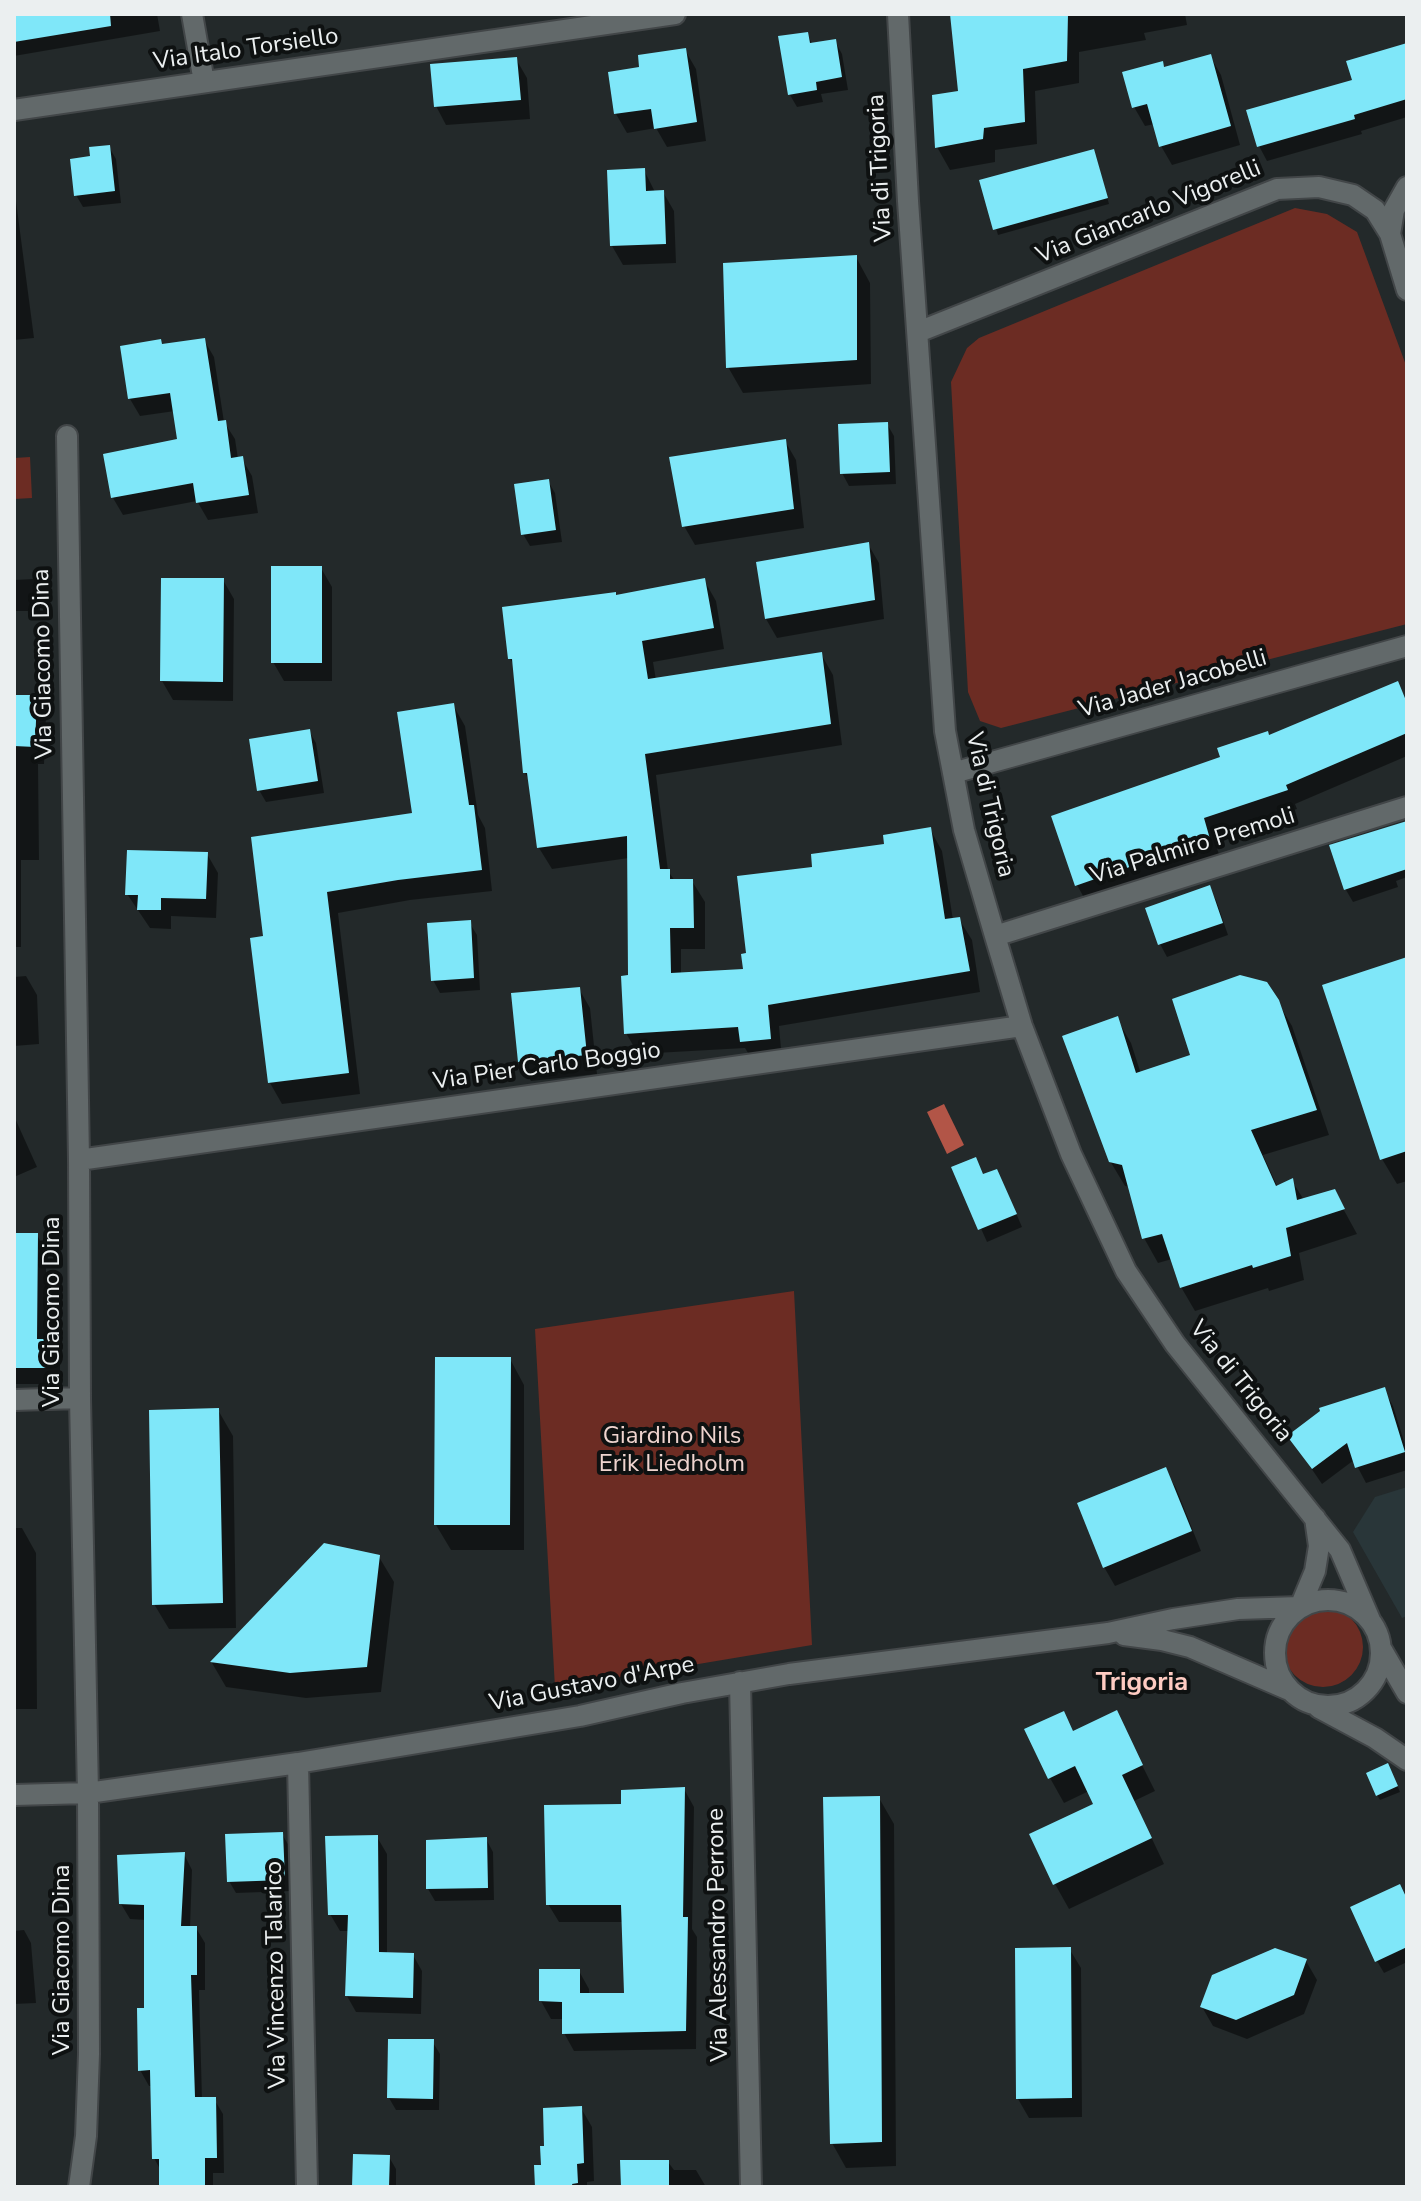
<!DOCTYPE html>
<style>
body{margin:0}
#map{position:relative;width:1421px;height:2201px;overflow:hidden;background:#23292a;font-family:"Nunito Sans",sans-serif}
canvas{display:block}
.frame{position:absolute;inset:0;border:16px solid #ebeff0;pointer-events:none}
</style>
<div id="map">
<canvas width="1421" height="2201"></canvas>
<div class="frame"></div>
</div>
<script>
const context = document.querySelector('canvas').getContext('2d');
context.lineJoin = 'round';
function paint(path, color) {
  context.fillStyle = color;
  context.fill(path, 'evenodd');
}
function toPath(rows) {
  const path = new Path2D();
  for (const r of rows) {
    if (r.length === 3) {
      path.moveTo(r[0] + r[2], r[1]);
      path.arc(r[0], r[1], r[2], 0, 2 * Math.PI);
      continue;
    }
    path.moveTo(r[0], r[1]);
    for (let i = 2; i < r.length; i += 2) path.lineTo(r[i], r[i + 1]);
  }
  return path;
}
function strokePath(path, color, width, dash) {
  context.strokeStyle = color;
  context.lineWidth = width;
  context.lineCap = dash ? 'butt' : 'round';
  context.setLineDash(dash || []);
  context.stroke(path);
}
function drawText(font, color, halo, rows, align = 'center') {
  context.font = font + ' "Nunito Sans",sans-serif';
  context.lineWidth = 8;
  context.setLineDash([]);
  context.textBaseline = 'middle';
  context.strokeStyle = halo;
  context.fillStyle = color;
  for (const [text, x, y, turn = 0] of rows) {
    context.save();
    context.translate(x, y);
    context.rotate((+turn || 0) * Math.PI / 180);
    context.textAlign = isNaN(turn) ? turn : align;
    if (halo) context.strokeText(text, 0, 0);
    context.fillText(text, 0, 0);
    context.restore();
  }
}
paint(toPath([
 [1407,1487,1407,1616,1402,1618,1353,1532,1375,1497]
]), '#293639');
paint(toPath([
 [1295,208,1327,214,1357,232,1407,368,1407,624,1001,728,980,721,968,692,951,382,967,348,979,338],
 [30,457,32,498,14,499,14,458],
 [794,1291,812,1645,555,1688,535,1329],
 [1323,1647,40]
]), '#6c2c23');
paint(toPath([
 [944,1104,964,1145,947,1154,927,1112]
]), '#b25547');
paint(toPath([
 [14,14,157,14,160,31,14,56],
 [952,14,1185,14,1187,25,1144,33,1146,40,1079,52,1079,83,1035,91,1037,144,995,150,995,162,950,170,937,147,960,92],
 [807,34,813,45,835,41,842,54,848,90,821,94,823,102,797,107,790,95],
 [1407,44,1407,117,1361,131,1362,134,1267,161,1259,146],
 [685,50,696,69,706,141,667,147,656,128,627,133,616,114,641,69],
 [1210,56,1221,75,1240,145,1172,165,1161,146,1155,124,1145,126,1134,107,1125,73,1165,69],
 [516,59,527,78,530,119,446,125,436,106],
 [109,147,116,159,121,203,83,207,76,195],
 [1096,156,1109,204,998,235,982,182],
 [644,170,655,192,663,192,674,211,676,263,623,265,612,246],
 [14,186,34,338,14,340],
 [856,257,870,283,871,384,743,393,728,367],
 [204,340,214,357,224,422,235,439,238,459,242,459,252,476,258,513,208,520,197,501,123,515,113,498,180,441,175,411,140,416,130,399,122,347,163,346],
 [887,424,894,436,896,484,849,486,842,473],
 [785,441,796,460,804,528,695,545,684,526],
 [548,481,555,493,562,542,530,546,523,534],
 [868,544,879,563,884,619,777,638,766,619,758,564],
 [321,568,332,587,332,681,284,681,273,662],
 [33,579,40,592,40,611,14,611,14,580],
 [223,580,234,599,233,701,173,700,162,681],
 [704,580,716,601,724,649,653,662,656,680,821,654,833,675,842,745,656,775,668,871,675,881,692,881,705,902,705,949,681,949,681,974,746,971,748,955,815,869,930,829,942,851,953,920,959,919,972,940,980,992,779,1026,782,1060,754,1063,745,1048,638,1054,626,1033,630,977,629,858,552,869,539,848,530,782,525,773,515,666,510,659,616,597],
 [1397,683,1407,701,1407,756,1295,804,1297,809,1213,837,1220,857,1087,903,1077,885,1223,759],
 [14,697,36,697,46,715,44,764,38,764,39,860,21,860,21,947,14,947],
 [453,705,465,726,478,815,485,828,492,891,410,900,338,913,360,1094,282,1104,270,1083,265,938,414,815],
 [309,731,316,743,324,793,266,802,259,790],
 [1407,823,1407,877,1396,881,1398,887,1353,902,1346,890,1331,846],
 [207,854,218,873,216,918,171,916,171,929,150,928,127,894],
 [1209,888,1216,900,1228,935,1167,957,1160,944],
 [469,922,477,935,480,990,440,993,433,980],
 [1407,959,1407,1181,1397,1184,1382,1159],
 [26,976,37,995,39,1044,14,1046,14,977],
 [579,989,590,1008,597,1074,531,1081,520,1062],
 [1277,1001,1292,1026,1329,1135,1263,1155,1278,1188,1292,1181,1304,1200,1334,1192,1357,1234,1299,1253,1304,1280,1269,1291,1268,1288,1195,1311,1181,1287,1172,1259,1158,1263,1144,1238,1130,1187,1125,1186,1110,1161,1117,1019,1131,1043,1141,1074,1192,1056],
 [14,1116,37,1167,14,1177],
 [954,1168,1003,1183,1022,1227,987,1242],
 [14,1235,37,1235,46,1251,46,1341,50,1341,60,1358,60,1384,14,1384],
 [510,1359,524,1385,524,1550,451,1550,436,1525],
 [1384,1390,1393,1406,1407,1451,1407,1470,1366,1483,1354,1460,1322,1484,1289,1436],
 [218,1410,233,1436,236,1628,169,1629,154,1604],
 [1165,1470,1176,1488,1201,1551,1115,1586,1104,1567],
 [14,1528,22,1528,36,1553,37,1709,14,1709],
 [325,1545,379,1557,394,1582,381,1692,306,1698,226,1687,212,1663],
 [1116,1713,1155,1791,1134,1801,1164,1864,1069,1909,1055,1884,1096,1805,1089,1791,1064,1803,1050,1778,1074,1733],
 [1391,1771,1400,1792,1380,1800,1377,1795],
 [684,1789,694,1807,692,1929,697,1937,696,2049,574,2051,564,2033,564,2019,551,2019,541,2001,579,1971,589,1989,589,1995,626,1995,623,1922,559,1922,548,1904,623,1806],
 [879,1798,894,1824,896,2166,846,2168,832,2143],
 [282,1834,289,1846,291,1891,236,1893,229,1881],
 [377,1837,387,1854,387,1954,413,1955,422,1971,421,2014,356,2012,347,1996,349,1931,340,1931,330,1914],
 [486,1839,493,1852,494,1900,435,1901,428,1889],
 [184,1854,192,1870,190,1928,196,1928,205,1943,205,1990,199,1990,202,2099,214,2099,223,2114,224,2173,213,2173,213,2187,161,2187,161,2171,154,2158,152,2086,149,2086,140,2070,146,2010,146,1920,130,1919,121,1904],
 [1407,1900,1407,1962,1384,1973,1377,1961],
 [24,1930,31,1943,36,2003,14,2004,14,1931],
 [1070,1950,1081,1968,1082,2117,1029,2118,1018,2099],
 [1306,1961,1317,1980,1304,2014,1247,2039,1213,2026,1202,2007],
 [432,2041,440,2054,439,2110,396,2110,389,2098],
 [581,2108,592,2127,594,2181,587,2182,587,2187,537,2187,547,2148],
 [389,2157,396,2169,396,2187,355,2187],
 [668,2162,674,2170,696,2170,706,2187,623,2187]
]), '#0007');
paint(toPath([
 [14,14,110,14,111,26,14,42],
 [950,14,1068,14,1067,61,1023,69,1025,122,984,128,983,139,935,148,932,95,958,91],
 [808,32,810,43,836,39,842,77,816,82,817,90,788,95,778,36],
 [1407,43,1407,99,1354,115,1355,119,1257,147,1246,110,1352,80,1346,61],
 [686,48,697,122,654,129,651,109,614,114,608,72,639,67,638,55],
 [1211,54,1231,126,1159,147,1147,104,1132,108,1122,72,1163,61,1164,67],
 [517,57,521,100,434,107,430,64],
 [110,145,115,191,74,196,70,159,90,156,89,147],
 [1094,149,1108,198,993,230,979,180],
 [645,168,646,191,664,190,666,244,610,246,607,170],
 [857,255,857,360,726,368,723,263],
 [205,338,218,421,226,420,231,458,243,456,249,495,196,503,193,483,111,498,103,454,177,439,170,393,128,399,120,346,161,339,162,344],
 [888,422,890,472,840,474,838,424],
 [786,439,794,509,682,527,669,457],
 [549,479,556,530,521,535,514,484],
 [869,542,875,600,765,619,756,562],
 [271,566,322,566,322,663,271,663],
 [161,578,224,578,223,682,160,681],
 [705,578,714,628,642,641,648,679,822,652,831,724,645,754,660,869,670,869,670,879,693,879,694,928,670,928,671,973,743,969,741,954,746,953,737,876,812,867,811,854,884,844,883,835,931,827,945,919,960,917,970,971,768,1005,771,1039,740,1042,738,1027,624,1034,621,976,628,975,627,836,537,848,527,773,523,773,512,659,508,659,502,607,616,592,616,595],
 [1398,681,1407,703,1407,733,1286,785,1288,790,1204,818,1210,839,1075,886,1051,816,1220,757,1217,748,1268,731,1269,735],
 [14,695,37,695,35,747,14,746],
 [454,703,469,805,474,805,482,870,398,880,327,892,349,1073,268,1083,250,938,263,936,251,837,412,813,397,712],
 [310,729,318,781,257,791,249,739],
 [1407,821,1407,869,1344,890,1329,845],
 [127,850,208,852,206,899,161,898,161,910,137,910,138,895,125,895],
 [1210,885,1223,923,1158,945,1145,908],
 [471,920,474,978,431,981,427,923],
 [1407,957,1407,1151,1380,1160,1322,985],
 [1240,975,1267,982,1279,1000,1317,1110,1251,1130,1276,1186,1293,1178,1297,1200,1335,1189,1345,1209,1286,1228,1291,1256,1253,1268,1252,1265,1180,1288,1162,1234,1142,1239,1122,1165,1109,1162,1062,1036,1118,1016,1136,1073,1190,1055,1172,999],
 [580,987,587,1055,518,1062,511,993],
 [976,1157,983,1174,997,1169,1017,1214,978,1230,951,1167],
 [14,1233,38,1233,37,1339,52,1339,51,1368,14,1368],
 [435,1357,511,1357,510,1525,434,1525],
 [1385,1387,1405,1452,1355,1468,1347,1443,1312,1469,1287,1436,1320,1411,1319,1408],
 [219,1408,223,1603,152,1605,149,1410],
 [1166,1467,1192,1531,1103,1568,1077,1503],
 [324,1543,380,1555,367,1667,290,1673,210,1662],
 [1117,1710,1143,1765,1122,1775,1152,1838,1053,1885,1029,1834,1093,1804,1075,1766,1048,1779,1024,1729,1064,1711,1073,1731],
 [1388,1763,1398,1786,1376,1796,1366,1773],
 [685,1787,683,1917,688,1917,686,2031,562,2034,562,2002,539,2001,539,1969,580,1969,580,1993,624,1993,621,1905,546,1905,544,1805,621,1804,621,1790],
 [880,1796,882,2142,830,2144,823,1797],
 [283,1832,285,1880,227,1882,225,1834],
 [378,1835,379,1952,414,1953,413,1998,345,1996,348,1915,328,1915,325,1836],
 [487,1837,488,1888,426,1889,426,1840],
 [185,1852,181,1926,197,1926,197,1975,191,1975,195,2097,216,2097,217,2158,205,2158,205,2187,159,2187,159,2159,152,2159,150,2070,138,2071,137,2008,144,2008,144,1905,119,1904,117,1855],
 [1400,1884,1407,1899,1407,1947,1375,1962,1350,1907],
 [1071,1947,1072,2098,1016,2099,1015,1948],
 [1275,1948,1307,1959,1294,1995,1236,2020,1200,2007,1212,1975],
 [388,2039,434,2039,433,2099,387,2098],
 [582,2106,584,2163,577,2164,578,2183,572,2184,573,2187,535,2187,534,2165,541,2165,540,2146,544,2146,543,2108],
 [353,2154,390,2155,389,2187,352,2187],
 [620,2160,669,2160,669,2187,621,2187]
]), '#7fe7f9');
const minor = toPath([
 [192,14,204,82],
 [898,14,908,201,945,731,964,830,995,936,1022,1026,1071,1154,1126,1271,1175,1344,1340,1550,1370,1620],
 [14,110,675,14],
 [1407,187,1394,210,1390,234,1407,290],
 [918,332,1277,189,1319,187,1353,195,1375,210,1390,234],
 [67,436,79,1160,80,1398,88,1793,89,2054,86,2136,79,2187],
 [953,773,1407,646],
 [995,936,1407,807],
 [79,1160,1022,1026],
 [14,1400,80,1398],
 [1328,1653,53],
 [1300,1607,1315,1571,1319,1546,1315,1518],
 [1124,1635,1162,1640,1190,1647,1287,1689],
 [1382,1650,1407,1693],
 [740,1682,751,2187],
 [1319,1708,1375,1738,1407,1760],
 [298,1763,307,2187],
 [14,1795,88,1793,298,1763,580,1716,682,1693,789,1674,1108,1633,1173,1619,1238,1609,1300,1607]
]);
strokePath(minor, '#424648', 24);
strokePath(minor, '#62696a', 20);
drawText('24px', '#ebeff0', '#0e1111', [
 ["Via Italo Torsiello",246,50,-8],
 ["Via di Trigoria",881,168,-93],
 ["Via Giancarlo Vigorelli",1149,213,-22],
 ["Via Giacomo Dina",44,664,-91],
 ["Via Jader Jacobelli",1173,685,-16],
 ["Via di Trigoria",989,805,77],
 ["Via Palmiro Premoli",1193,847,-17],
 ["Via Pier Carlo Boggio",547,1067,-8],
 ["Via Giacomo Dina",53,1312,-90],
 ["Via di Trigoria",1240,1382,51],
 ["Via Gustavo d'Arpe",592,1685,-11],
 ["Via Alessandro Perrone",719,1935,-91],
 ["Via Giacomo Dina",63,1960,-90],
 ["Via Vincenzo Talarico",277,1975,-91]
]);
drawText('24px', '#efd4cf', '#0e1111', [
 ["Giardino Nils",672,1437],
 ["Erik Liedholm",672,1465]
]);
drawText('bold 26px', '#fecbc2', '#0e1111', [
 ["Trigoria",1142,1684]
]);
</script>
